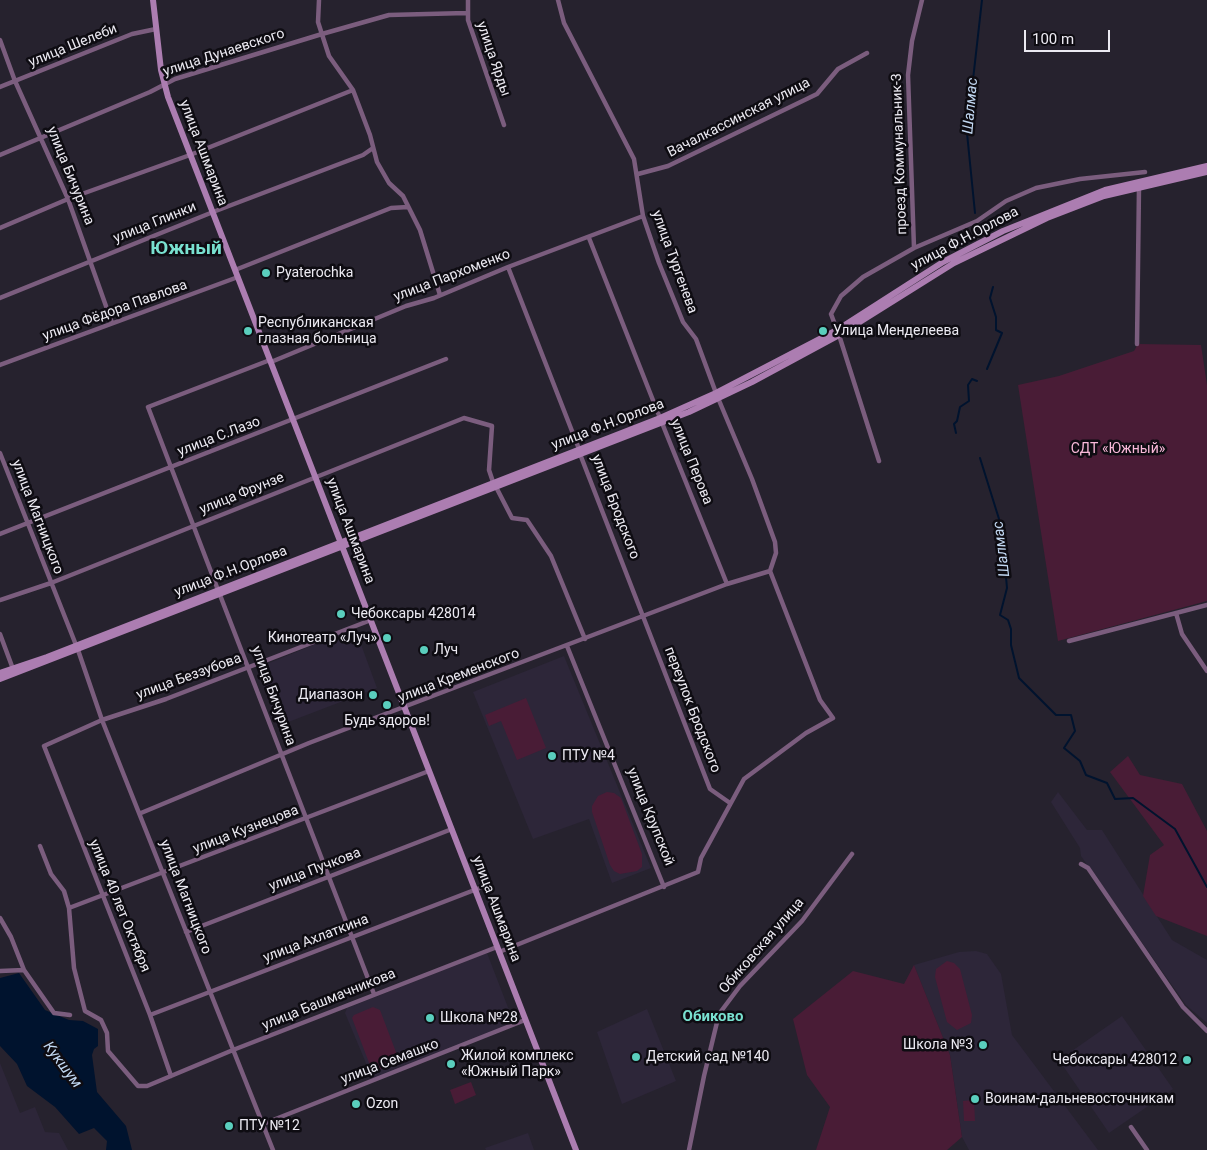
<!DOCTYPE html>
<meta charset="utf-8">
<style>
body{margin:0}
#map{position:relative;width:1207px;height:1150px;overflow:hidden;background:#26222e;font-family:Roboto,sans-serif}
canvas{display:block}
.scale{position:absolute;left:1024px;top:30px;width:86px;height:22px;box-sizing:border-box;border:2px solid #eceaf2;border-top:0;padding-left:6px;font-size:15px;line-height:18px;white-space:nowrap;color:#eceaf2;-webkit-text-stroke:4px #0e0c12;paint-order:stroke}
</style>
<div id="map">
<canvas width="1207" height="1150"></canvas>
<div class="scale">100 m</div>
</div>
<script>
const context = document.querySelector('canvas').getContext('2d');
context.lineJoin = 'round';
function paint(path, color) {
  context.fillStyle = color;
  context.fill(path, 'evenodd');
}
function toPath(rows) {
  const path = new Path2D();
  for (const r of rows) {
    path.moveTo(r[0], r[1]);
    for (let i = 2; i < r.length; i += 2) path.lineTo(r[i], r[i + 1]);
  }
  return path;
}
function strokePath(path, color, width, dash) {
  context.strokeStyle = color;
  context.lineWidth = width;
  context.lineCap = dash ? 'butt' : 'round';
  context.setLineDash(dash || []);
  context.stroke(path);
}
function drawText(font, color, halo, rows, align = 'center') {
  context.font = font + ' Roboto,sans-serif';
  context.lineWidth = 5;
  context.setLineDash([]);
  context.textBaseline = 'middle';
  context.strokeStyle = halo;
  context.fillStyle = color;
  for (const [text, x, y, turn = 0] of rows) {
    context.save();
    context.translate(x, y);
    context.rotate((+turn || 0) * Math.PI / 180);
    context.textAlign = isNaN(turn) ? turn : align;
    if (halo) context.strokeText(text, 0, 0);
    context.fillText(text, 0, 0);
    context.restore();
  }
}
paint(toPath([
 [355,628,377,688,278,726,257,668],
 [564,656,651,868,612,883,589,819,533,839,473,692],
 [1058,792,1087,830,1102,830,1172,940,1207,960,1207,1023,1186,1005,1081,856,1080,848,1051,802],
 [976,951,987,954,1001,974,1012,1035,1098,1150,969,1150,962,1137,950,1055,914,965,959,952],
 [487,953,514,1023,373,1080,345,1013,347,1008],
 [647,1009,676,1081,622,1104,597,1032],
 [1122,1016,1173,1089,1109,1133,1059,1060],
 [0,1063,20,1113,35,1107,45,1132,59,1133,68,1150,0,1150],
 [528,1133,534,1150,486,1150,485,1148]
]), '#2d2639');
paint(toPath([
 [1138,344,1201,345,1207,385,1207,601,1058,641,1018,385,1059,376,1134,351],
 [526,698,546,748,517,760,501,721,489,726,485,715],
 [1128,756,1140,775,1182,784,1207,831,1207,936,1156,916,1143,896,1150,855,1164,845,1110,772],
 [607,792,614,793,621,798,642,854,642,867,637,871,620,874,614,871,610,865,592,812,592,806,598,796],
 [947,961,954,963,960,969,972,1015,971,1023,957,1030,947,1022,935,977,936,969],
 [914,965,950,1055,962,1137,947,1150,816,1150,830,1107,807,1075,793,1019,853,971,904,984],
 [373,1007,380,1010,399,1060,396,1063,375,1071,371,1068,352,1018,354,1015],
 [471,1082,476,1095,455,1104,450,1090],
 [974,1100,975,1121,964,1121,963,1101]
]), '#491c36');
paint(toPath([
 [19,973,45,1010,69,1020,83,1021,98,1029,98,1046,94,1049,92,1055,97,1092,126,1126,132,1150,106,1150,107,1141,94,1128,79,1134,55,1107,27,1086,17,1064,0,1046,0,978]
]), '#00132e');
strokePath(toPath([
 [975,213,967,133,982,0],
 [987,369,1002,333,996,330,996,317,990,298,993,287],
 [956,433,954,424,957,421,960,407,969,401,968,385,972,379,977,381],
 [980,458,999,519,1002,571,1006,577,1007,588,1000,615,1008,620,1011,629,1011,645,1019,678,1056,715,1071,715,1075,731,1064,748,1080,761,1086,775,1107,783,1115,799,1133,798,1175,829,1207,887]
]), '#00132e', 2);
strokePath(toPath([
 [319,0,318,22,329,56,353,90,370,135,377,162,389,183,403,196,420,230,440,295],
 [468,0,468,20,504,125],
 [558,0,564,23,634,159,643,216,659,263,683,322,696,339,716,393],
 [0,40,15,81,68,199,112,323],
 [0,87,132,34,156,29],
 [0,155,150,92,175,79,322,34,389,15,466,13],
 [638,174,668,166,817,94,838,69,867,53],
 [0,228,68,199,190,155,353,90],
 [589,238,660,418],
 [914,248,908,75,912,41,922,0],
 [508,267,579,449],
 [235,270,391,208,408,207],
 [0,298,213,212,363,155,373,148],
 [837,330,831,314,841,296,863,277,914,248,977,221,1006,201,1036,188,1080,179,1145,172],
 [839,335,879,461],
 [1137,344,1139,187],
 [271,362,406,306,434,298,508,267,643,216],
 [0,365,238,277],
 [718,398,752,479,775,542,776,553,770,571],
 [662,423,727,584],
 [0,453,76,645],
 [580,454,710,789,730,803],
 [496,487,512,518,527,520,551,556,585,639],
 [0,534,446,359],
 [218,590,148,407,270,360],
 [220,595,374,994],
 [0,600,51,583,464,418,492,426,489,470,493,482],
 [1176,613,1182,634,1207,671],
 [0,634,13,669],
 [1069,641,1207,605],
 [567,646,664,887],
 [78,650,102,720,273,1150],
 [141,813,309,743,727,584,770,571],
 [40,846,51,874,64,891,69,908,74,968,85,1011,101,1020,107,1033,108,1051,138,1086,147,1086,233,1050,497,947],
 [1081,864,1088,868,1183,1007,1207,1031],
 [69,908,429,771],
 [0,918,11,937,24,970,54,1013,70,1015],
 [186,932,452,829],
 [499,952,698,872,701,858,744,779,806,733,833,718,820,700,770,571],
 [0,971,24,970],
 [150,1015,490,884],
 [171,1076,150,1015,44,746,102,720,166,699,371,620],
 [263,1124,525,1020],
 [1131,1127,1147,1150],
 [689,1150,704,1076,719,1014,740,986,802,921,852,854]
]), '#7b5d7e', 4.5);
strokePath(toPath([
 [153,0,161,70,168,97,576,1150],
 [0,673,47,657,660,418,716,393,837,330,943,262,1003,231,1105,190,1207,166],
 [0,679,689,412,752,382,839,335,954,263,1047,218,1104,196,1207,172]
]), '#ac7db1', 6);
for (const [x, y, r, color] of [
 [266,273,5,"#5acebd"],
 [248,331,5,"#5acebd"],
 [823,331,5,"#5acebd"],
 [341,614,5,"#5acebd"],
 [387,638,5,"#5acebd"],
 [424,650,5,"#5acebd"],
 [373,695,5,"#5acebd"],
 [387,705,5,"#5acebd"],
 [552,756,5,"#5acebd"],
 [430,1018,5,"#5acebd"],
 [983,1045,5,"#5acebd"],
 [636,1057,5,"#5acebd"],
 [1187,1060,5,"#5acebd"],
 [451,1064,5,"#5acebd"],
 [975,1099,5,"#5acebd"],
 [356,1104,5,"#5acebd"],
 [229,1126,5,"#5acebd"]
]) {
  const dot = new Path2D();
  dot.arc(x, y, r, 0, 2 * Math.PI);
  context.fillStyle = color;
  context.fill(dot);
  strokePath(dot, '#0e0c12', 2);
}
drawText('14px', '#eceaf2', '#0e0c12', [
 ["улица Шелеби",73,46,-22],
 ["улица Дунаевского",224,53,-18],
 ["улица Ярды",493,59,71],
 ["Вачалкассинская улица",739,118,-27],
 ["улица Ашмарина",203,153,69],
 ["проезд Коммунальник-3",900,154,-92],
 ["улица Бичурина",70,176,68],
 ["улица Глинки",155,223,-22],
 ["улица Ф.Н.Орлова",965,239,-28],
 ["улица Тургенева",674,262,70],
 ["улица Пархоменко",452,276,-21],
 ["улица Фёдора Павлова",115,311,-20],
 ["улица Ф.Н.Орлова",608,425,-21],
 ["улица С.Лазо",219,437,-21],
 ["улица Перова",691,462,68],
 ["улица Фрунзе",242,494,-22],
 ["улица Бродского",615,507,69],
 ["улица Магницкого",37,517,69],
 ["улица Ашмарина",350,531,69],
 ["улица Ф.Н.Орлова",231,572,-21],
 ["улица Кременского",459,676,-21],
 ["улица Беззубова",189,677,-20],
 ["улица Бичурина",273,696,70],
 ["переулок Бродского",692,710,69],
 ["улица Крупской",650,817,68],
 ["улица Кузнецова",246,830,-21],
 ["улица Пучкова",315,870,-21],
 ["улица Магницкого",185,897,69],
 ["улица 40 лет Октября",119,906,68],
 ["улица Ашмарина",496,909,69],
 ["улица Ахлаткина",316,939,-21],
 ["Обиковская улица",762,946,-49],
 ["улица Башмачникова",329,1000,-22],
 ["улица Семашко",390,1062,-21]
]);
drawText('14px', '#eceaf2', '#0e0c12', [
 ["Pyaterochka",276,273],
 ["Республиканская",258,323],
 ["глазная больница",258,339],
 ["Улица Менделеева",833,331],
 ["Чебоксары 428014",351,614],
 ["Кинотеатр «Луч»",377,638,"right"],
 ["Луч",434,650],
 ["Диапазон",363,695,"right"],
 ["Будь здоров!",387,721,"center"],
 ["ПТУ №4",562,756],
 ["Школа №28",440,1018],
 ["Школа №3",973,1045,"right"],
 ["Жилой комплекс",461,1056],
 ["«Южный Парк»",461,1072],
 ["Детский сад №140",646,1057],
 ["Чебоксары 428012",1177,1060,"right"],
 ["Воинам-дальневосточникам",985,1099],
 ["Ozon",366,1104],
 ["ПТУ №12",239,1126]
], 'left');
drawText('14px', '#fab9da', '#0e0c12', [
 ["СДТ «Южный»",1118,449]
]);
drawText('italic 15px', '#c2d8f2', '#0e0c12', [
 ["Шалмас",971,106,-85],
 ["Шалмас",1002,549,-97],
 ["Кукшум",62,1065,53]
]);
drawText('bold 15px', '#79e1d0', '#0e0c12', [
 ["Обиково",713,1017]
]);
drawText('bold 19px', '#79e1d0', '#0e0c12', [
 ["Южный",186,249]
]);
</script>
